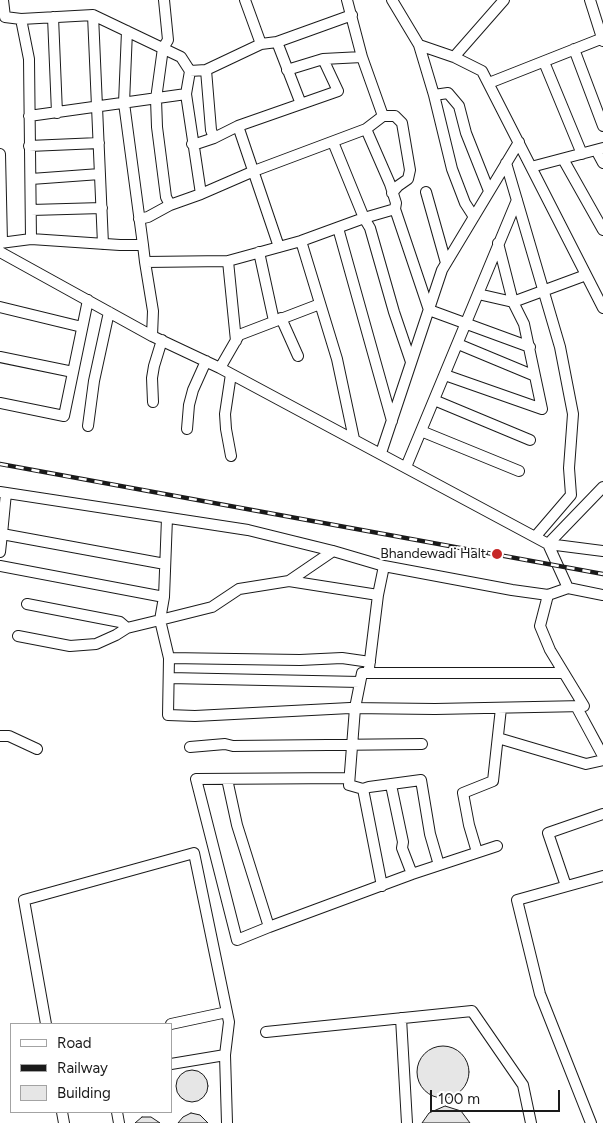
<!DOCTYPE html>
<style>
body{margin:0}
#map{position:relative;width:603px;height:1123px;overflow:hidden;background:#fff;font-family:Figtree,sans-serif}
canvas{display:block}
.legend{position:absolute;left:10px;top:1023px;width:162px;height:90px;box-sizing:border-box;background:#fff;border:1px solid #a3a3a3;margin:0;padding:6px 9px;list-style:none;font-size:15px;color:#1a1a1a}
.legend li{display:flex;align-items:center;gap:10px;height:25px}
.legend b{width:25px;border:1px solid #a3a3a3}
.scale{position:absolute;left:430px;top:1090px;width:130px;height:22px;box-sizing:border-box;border:2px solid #1a1a1a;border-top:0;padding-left:6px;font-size:15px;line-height:18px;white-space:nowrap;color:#1a1a1a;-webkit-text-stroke:4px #fff;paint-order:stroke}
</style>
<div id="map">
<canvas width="603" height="1123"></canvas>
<ul class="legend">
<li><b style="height:6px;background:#fff"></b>Road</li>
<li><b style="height:6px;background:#1a1a1a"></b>Railway</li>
<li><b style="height:14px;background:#e6e6e6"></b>Building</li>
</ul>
<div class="scale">100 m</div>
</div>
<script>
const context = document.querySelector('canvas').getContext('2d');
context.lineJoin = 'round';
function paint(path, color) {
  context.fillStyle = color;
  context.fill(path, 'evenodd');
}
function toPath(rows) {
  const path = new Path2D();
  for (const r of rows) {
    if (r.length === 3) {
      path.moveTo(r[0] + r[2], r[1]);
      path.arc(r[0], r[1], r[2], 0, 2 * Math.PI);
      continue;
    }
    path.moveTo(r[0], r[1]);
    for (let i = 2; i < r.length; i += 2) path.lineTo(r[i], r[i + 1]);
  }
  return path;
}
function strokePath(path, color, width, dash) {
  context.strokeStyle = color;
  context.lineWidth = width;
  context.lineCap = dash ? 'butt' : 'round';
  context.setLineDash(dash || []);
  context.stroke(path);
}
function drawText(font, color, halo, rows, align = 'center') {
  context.font = font + ' Figtree,sans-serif';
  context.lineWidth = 4;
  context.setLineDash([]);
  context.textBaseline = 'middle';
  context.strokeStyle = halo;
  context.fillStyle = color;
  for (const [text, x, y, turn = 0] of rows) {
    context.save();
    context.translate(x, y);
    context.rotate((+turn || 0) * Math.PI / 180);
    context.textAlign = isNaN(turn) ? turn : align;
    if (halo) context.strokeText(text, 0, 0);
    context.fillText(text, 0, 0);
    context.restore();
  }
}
const building = toPath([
 [443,1072,26],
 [192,1086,16],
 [445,1106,461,1111,470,1123,422,1123,429,1113,445,1106],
 [191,1113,200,1115,208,1123,178,1123,183,1117,191,1113],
 [142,1117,151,1117,160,1123,135,1123,142,1117]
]);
paint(building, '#e6e6e6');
strokePath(building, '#1a1a1a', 1);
const minor = toPath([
 [3,0,5,17,21,19,29,59,31,239],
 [164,0,168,40,163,48,156,99,157,127,166,197,170,205],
 [245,0,261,44],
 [392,0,419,45,454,57,482,71,603,308],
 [590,0,603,41],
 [93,15,181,57,190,71,186,94,201,194],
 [53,17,57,113],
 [21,19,93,15,103,244],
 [127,31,124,103,143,245],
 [277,42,301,104],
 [419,45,434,95,452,169,465,203,474,217],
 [574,49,603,126],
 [362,57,383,116],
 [454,57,504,0],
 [544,62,582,154],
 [206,70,211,130,214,138],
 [287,70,323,59],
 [190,71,206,70,261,44,277,42,352,15],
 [489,83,603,38],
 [434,95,448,93,459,106,466,133,489,191],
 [29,116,186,94],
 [366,129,390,184,396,203,395,209],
 [333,142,364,218,370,228,394,312,411,362],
 [192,144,199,143,214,138,238,126],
 [29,146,99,143],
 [596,150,603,163],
 [0,154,2,242],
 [563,159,603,230],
 [506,163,560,347,573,414,569,468,571,495,535,537],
 [531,167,603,148],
 [31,179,100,174],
 [426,192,446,263],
 [31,210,102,208],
 [139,219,148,217,170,205,201,194,254,171,366,129,383,116,395,116,402,123,410,170,408,179,398,186,392,193],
 [338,228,392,421],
 [301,241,337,359,354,439],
 [0,243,31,239,120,245,143,245,145,262,228,261,301,241,364,218,395,209,429,310,530,347],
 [498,243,513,302,524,324,542,409],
 [279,247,238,126,338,91,323,59,362,57,347,0],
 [0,252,152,336,220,368,548,544,603,551],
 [259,252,274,321],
 [228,261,236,341],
 [145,262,153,311,152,336],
 [478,294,513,302,586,275],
 [0,307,82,327],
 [281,318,298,356],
 [458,344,535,376],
 [0,357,73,372],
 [220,368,239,335,320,304],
 [231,374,225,414,226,429,231,456],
 [445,375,542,409],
 [434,400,530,440],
 [153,402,152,378,154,366,162,340],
 [0,403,64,416,88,300],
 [88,426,94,381,109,312],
 [187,429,189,405,193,390,206,361],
 [421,431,519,471],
 [381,453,442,270,519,142],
 [406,467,517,200],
 [0,492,248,530,333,551,384,566,512,590,548,595,568,588],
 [167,518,164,597,160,620,212,607,239,589,289,581,333,551],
 [0,534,2,534,6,493],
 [548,544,568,588,603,595],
 [548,544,603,487],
 [0,552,2,534,165,564],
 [0,566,164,597],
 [289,581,378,595,369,668],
 [378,595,384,566],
 [27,604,120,622,127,628],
 [18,636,70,646,96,644,116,635,127,628,160,620,169,658,168,715,195,716,350,708,435,709,584,706,550,650,540,626,548,595],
 [169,658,300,660,342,658,370,662],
 [169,678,360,682],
 [576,706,603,756],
 [0,736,9,736,37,749],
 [498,738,586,764,603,760],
 [190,747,225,744,233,746,422,744],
 [227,779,237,825,269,927,412,874,497,846],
 [391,785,403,842,402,848,412,874],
 [363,789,382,886],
 [477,852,469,825,463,793,493,781,501,708],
 [439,865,430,834,421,780,369,787,363,789,349,785,355,708,362,673,564,673],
 [566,886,548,833,603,814],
 [269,927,237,940,196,779,349,778],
 [401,1018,407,1123],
 [46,1024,24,900,194,853,229,1022,225,1055,227,1123],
 [171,1024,227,1012],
 [266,1032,472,1011,523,1085,531,1123],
 [171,1064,225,1055],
 [62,1112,64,1123],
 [117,1112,119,1123],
 [591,1123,540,994,517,900,603,876]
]);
strokePath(minor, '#1a1a1a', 12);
strokePath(minor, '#fff', 10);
const rail = toPath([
 [0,464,603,574]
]);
strokePath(rail, '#1a1a1a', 4.5);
strokePath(rail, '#fff', 2.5, [8]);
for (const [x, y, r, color] of [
 [497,554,6,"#c62828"]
]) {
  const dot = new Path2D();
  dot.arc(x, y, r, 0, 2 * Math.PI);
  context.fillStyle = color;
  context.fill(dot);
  strokePath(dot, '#fff', 2);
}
drawText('14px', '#1a1a1a', '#fff', [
 ["Bhandewadi Halt",486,554]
], 'right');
</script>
